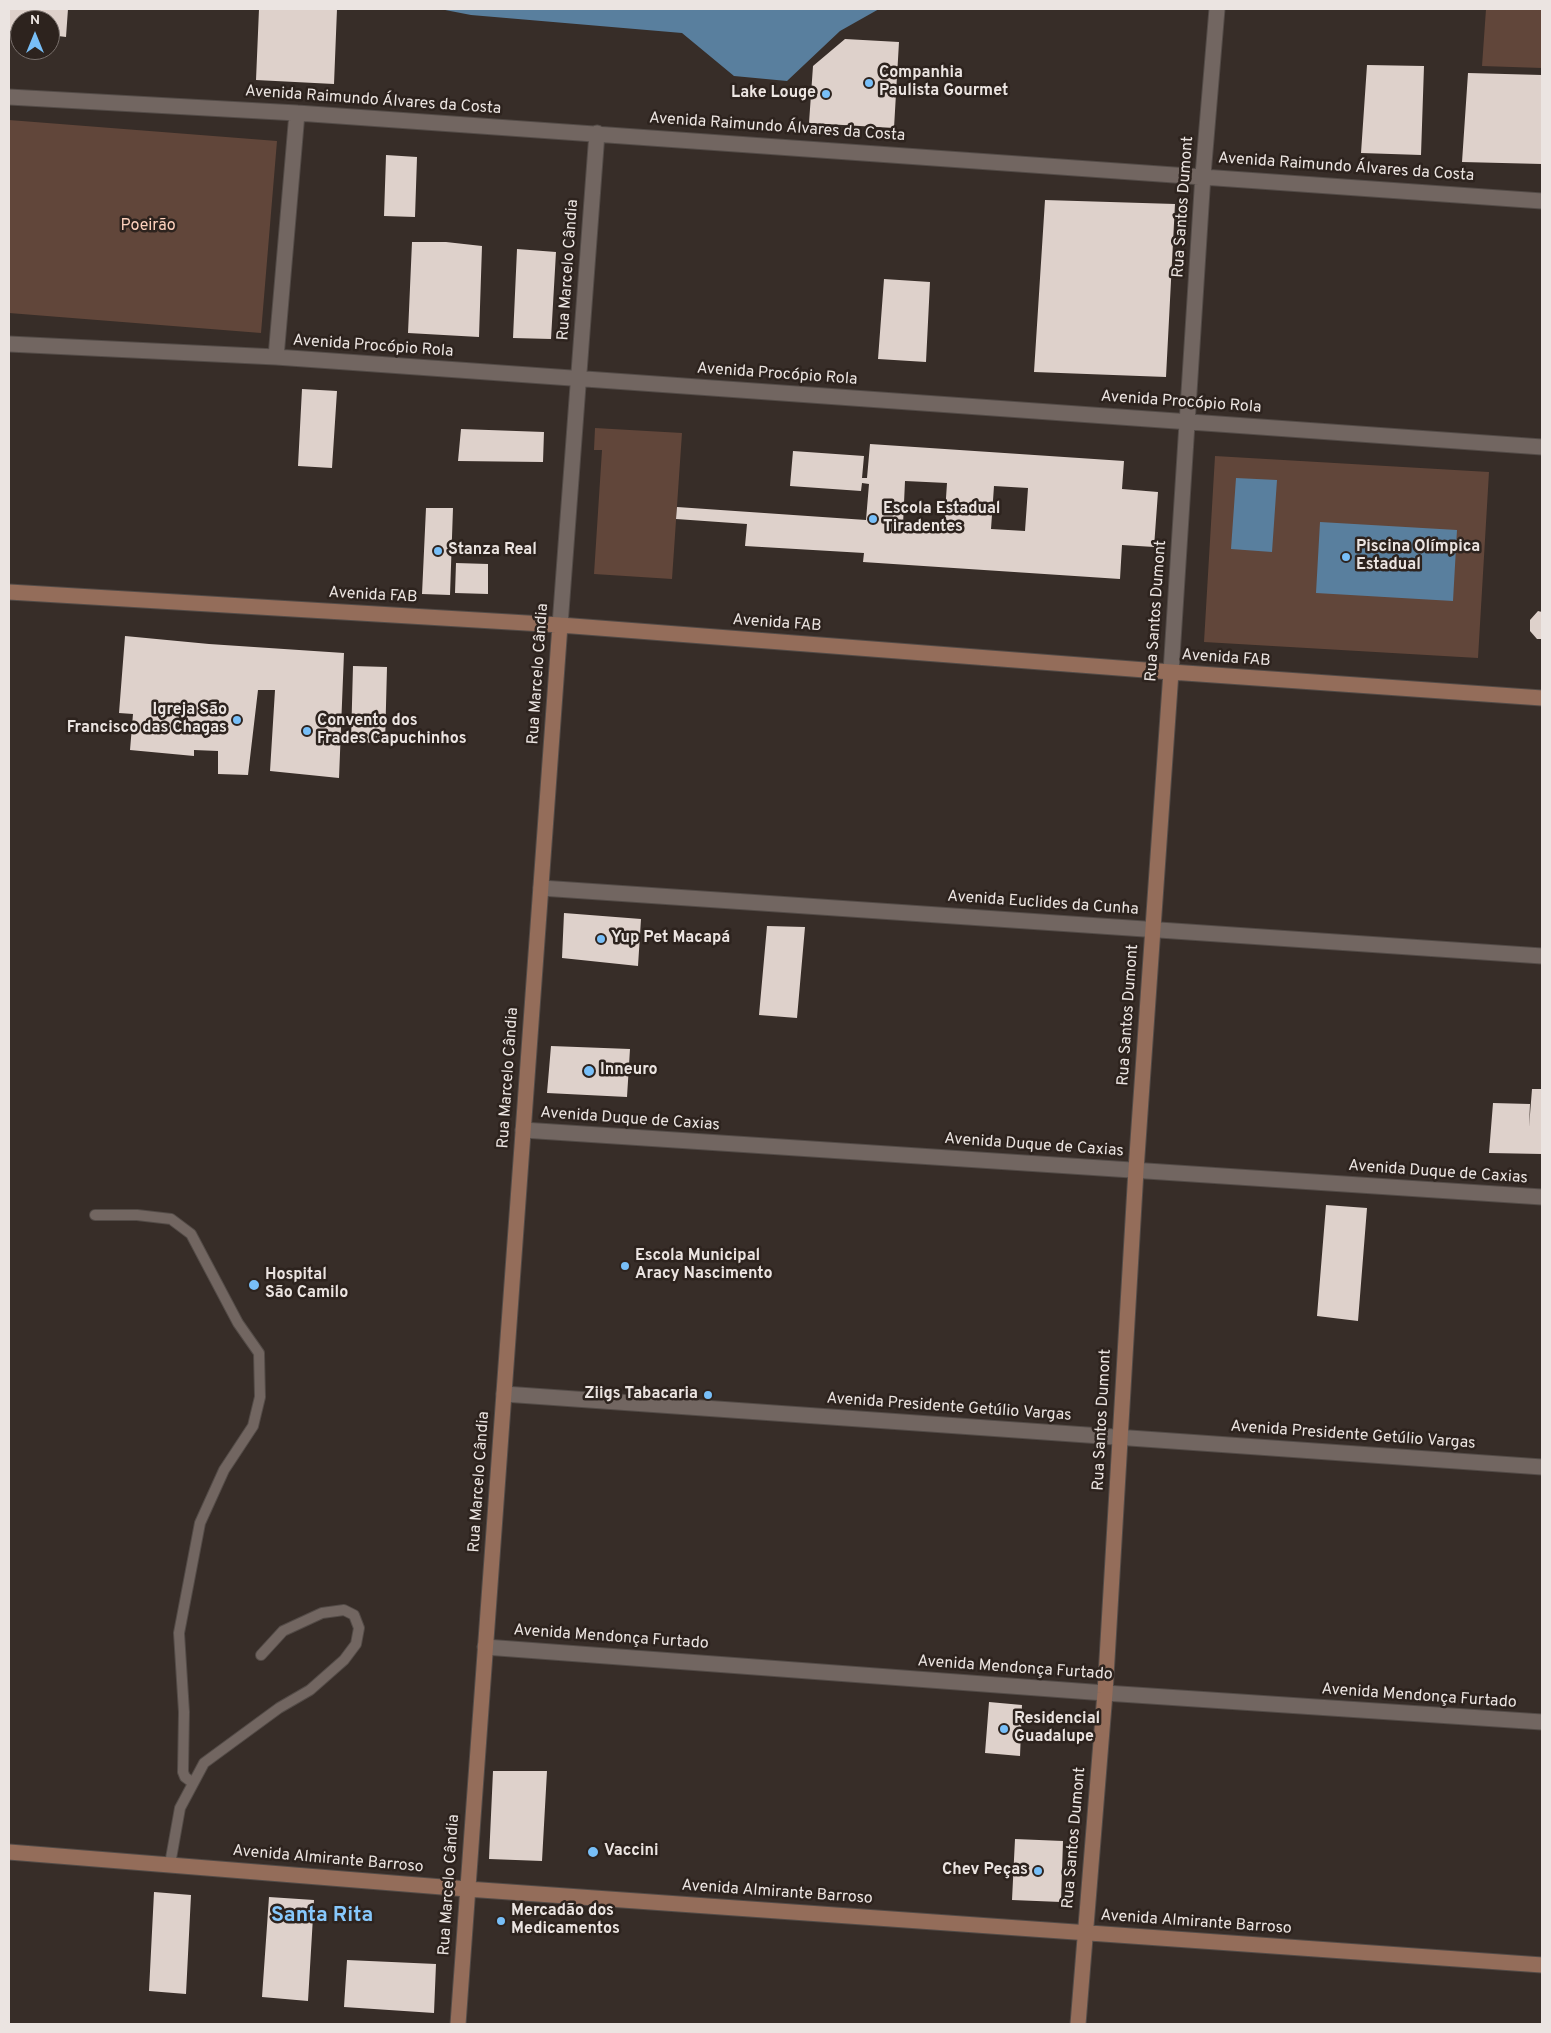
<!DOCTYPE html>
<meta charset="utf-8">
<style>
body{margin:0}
#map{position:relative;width:1551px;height:2033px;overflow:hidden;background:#372d28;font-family:Overpass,sans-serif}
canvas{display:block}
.frame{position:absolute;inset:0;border:10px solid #ebe4e1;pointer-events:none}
.north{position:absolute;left:10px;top:10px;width:50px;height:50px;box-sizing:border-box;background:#2d231e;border:1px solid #79706c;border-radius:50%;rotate:0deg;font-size:14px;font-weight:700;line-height:20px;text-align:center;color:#ebe4e1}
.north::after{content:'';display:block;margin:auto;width:18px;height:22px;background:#78bff8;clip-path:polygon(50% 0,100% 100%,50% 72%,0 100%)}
</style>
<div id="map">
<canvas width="1551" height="2033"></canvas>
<div class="frame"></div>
<div class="north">N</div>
</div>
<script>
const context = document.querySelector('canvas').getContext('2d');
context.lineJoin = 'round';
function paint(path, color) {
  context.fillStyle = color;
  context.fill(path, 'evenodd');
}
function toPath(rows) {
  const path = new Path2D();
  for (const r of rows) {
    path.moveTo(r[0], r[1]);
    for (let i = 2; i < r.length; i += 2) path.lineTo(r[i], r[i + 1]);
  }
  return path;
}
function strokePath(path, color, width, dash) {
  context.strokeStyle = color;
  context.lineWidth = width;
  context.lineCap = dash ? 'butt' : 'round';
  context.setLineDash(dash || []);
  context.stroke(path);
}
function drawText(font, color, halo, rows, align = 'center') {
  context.font = font + ' Overpass,sans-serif';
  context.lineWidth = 5;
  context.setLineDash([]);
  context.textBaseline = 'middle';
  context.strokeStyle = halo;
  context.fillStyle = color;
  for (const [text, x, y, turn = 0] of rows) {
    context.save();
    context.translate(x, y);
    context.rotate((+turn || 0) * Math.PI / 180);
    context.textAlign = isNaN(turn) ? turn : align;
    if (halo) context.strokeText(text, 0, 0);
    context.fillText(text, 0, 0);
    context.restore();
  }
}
paint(toPath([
 [1486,9,1542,9,1542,68,1482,66],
 [9,120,277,141,261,333,9,313],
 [595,428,682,433,672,579,594,574,602,450,594,450],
 [1215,456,1489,472,1478,658,1204,642]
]), '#61463a');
paint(toPath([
 [440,9,879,9,840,31,787,81,734,76,682,33,471,15],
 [1236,478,1277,480,1272,552,1231,549],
 [1320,522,1457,530,1453,601,1316,593]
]), '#597f9e');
paint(toPath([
 [9,9,68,9,66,37,50,35,50,20,20,20,20,32,9,31],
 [259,9,337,9,334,84,256,80],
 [845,39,899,42,894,128,809,123,813,66],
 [1367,65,1424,66,1421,155,1361,153],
 [1468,73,1542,75,1542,164,1462,162],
 [386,155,417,157,415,217,384,216],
 [1045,200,1175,204,1166,377,1034,372],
 [412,242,446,242,482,246,479,337,408,333],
 [517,249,556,252,551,339,513,338],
 [884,279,930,282,926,362,878,359],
 [302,389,337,391,332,468,298,466],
 [461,429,544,432,543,462,458,461],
 [870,444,1124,461,1122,489,1158,492,1154,547,1122,545,1120,579,863,562,864,553,745,546,747,524,676,519,677,507,866,520,869,484,862,483,861,491,790,486,793,451,864,456,862,478,867,478],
 [905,481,947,483,944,528,903,525],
 [994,486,1028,488,1025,531,991,529],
 [426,508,453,508,450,595,422,594],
 [456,563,488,564,488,594,455,593],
 [1538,611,1542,612,1542,639,1537,639,1530,631,1530,620],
 [125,636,209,644,344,653,339,778,270,771,275,690,258,690,248,775,218,774,218,751,194,750,194,756,130,750,133,714,119,713],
 [353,666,387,667,385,744,351,741],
 [564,913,641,919,638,966,562,958],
 [767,926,805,927,797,1018,759,1015],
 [551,1046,630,1049,627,1097,547,1093],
 [1532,1089,1542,1089,1542,1154,1489,1153,1493,1103,1530,1104,1529,1127],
 [1326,1205,1367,1208,1358,1321,1317,1316],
 [989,1702,1022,1705,1020,1756,985,1753],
 [493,1771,547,1771,542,1861,489,1859],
 [1015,1839,1063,1841,1061,1902,1012,1900],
 [154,1892,191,1895,186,1994,149,1991],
 [269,1897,314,1900,308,2001,262,1997],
 [347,1960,436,1964,434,2013,344,2007]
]), '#ded1cb');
const lane = toPath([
 [95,1215,137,1215,171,1219,191,1234,238,1323,259,1353,260,1397,253,1426,224,1470,200,1523,179,1633,184,1712,183,1772,185,1777,193,1783],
 [170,1864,180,1808,204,1763,279,1708,310,1690,344,1660,356,1644,359,1628,354,1615,344,1610,322,1613,283,1631,261,1655]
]);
const street = toPath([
 [9,97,297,113,1542,201],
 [9,344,276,357,1542,447],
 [276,357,297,113],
 [560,625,597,133],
 [1171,672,1203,175,1217,9],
 [541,888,1542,956],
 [523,1130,1542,1197],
 [504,1394,1542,1467],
 [485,1647,1105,1693,1542,1722]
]);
const secondary = toPath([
 [9,592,560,625,1171,672,1542,698],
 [9,1852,467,1889,1542,1965],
 [458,2024,560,625],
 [1078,2024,1105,1693,1136,1170,1171,672]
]);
strokePath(lane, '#534b47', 12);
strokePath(street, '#534b47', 17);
strokePath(secondary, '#534b47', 17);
strokePath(lane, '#726661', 10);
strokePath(street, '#726661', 15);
strokePath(secondary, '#946d5a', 15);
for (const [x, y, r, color] of [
 [869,83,5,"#78bff8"],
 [826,94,5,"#78bff8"],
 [873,519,5,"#78bff8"],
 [438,551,5,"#78bff8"],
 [1346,557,5,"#78bff8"],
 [237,720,5,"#78bff8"],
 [307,731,5,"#78bff8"],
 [601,939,5,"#78bff8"],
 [589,1071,6,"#78bff8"],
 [625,1266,5,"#78bff8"],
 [254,1285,6,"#78bff8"],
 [708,1395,5,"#78bff8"],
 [1004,1729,5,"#78bff8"],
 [593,1852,6,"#78bff8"],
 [1038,1871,5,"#78bff8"],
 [501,1921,5,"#78bff8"]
]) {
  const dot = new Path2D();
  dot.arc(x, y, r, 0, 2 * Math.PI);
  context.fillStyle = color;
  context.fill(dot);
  strokePath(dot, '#2d231e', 2);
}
drawText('bold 16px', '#ebe4e1', '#2d231e', [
 ["Companhia",879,74],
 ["Paulista Gourmet",879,92],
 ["Lake Louge",816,94,"right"],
 ["Escola Estadual",883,510],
 ["Tiradentes",883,528],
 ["Piscina Olímpica",1356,548],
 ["Estadual",1356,566],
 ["Stanza Real",448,551],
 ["Igreja São",227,711,"right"],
 ["Francisco das Chagas",227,729,"right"],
 ["Convento dos",317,722],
 ["Frades Capuchinhos",317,740],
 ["Yup Pet Macapá",611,939],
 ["Inneuro",600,1071],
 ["Escola Municipal",635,1257],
 ["Aracy Nascimento",635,1275],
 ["Hospital",265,1276],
 ["São Camilo",265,1294],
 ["Ziigs Tabacaria",698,1395,"right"],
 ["Residencial",1014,1720],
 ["Guadalupe",1014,1738],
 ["Vaccini",604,1852],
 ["Chev Peças",1028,1871,"right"],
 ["Mercadão dos",511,1912],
 ["Medicamentos",511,1930]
], 'left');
drawText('16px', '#ebe4e1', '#2d231e', [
 ["Avenida Raimundo Álvares da Costa",373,101,4],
 ["Avenida Raimundo Álvares da Costa",777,128,4],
 ["Avenida Raimundo Álvares da Costa",1346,168,4],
 ["Rua Santos Dumont",1184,207,-86],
 ["Rua Marcelo Cândia",569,270,-86],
 ["Avenida Procópio Rola",373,347,4],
 ["Avenida Procópio Rola",777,375,4],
 ["Avenida Procópio Rola",1181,403,4],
 ["Avenida FAB",373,596,3],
 ["Rua Santos Dumont",1157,611,-86],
 ["Avenida FAB",777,624,4],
 ["Avenida FAB",1226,659,4],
 ["Rua Marcelo Cândia",539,674,-86],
 ["Avenida Euclides da Cunha",1043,904,4],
 ["Rua Santos Dumont",1129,1015,-86],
 ["Rua Marcelo Cândia",509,1078,-86],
 ["Avenida Duque de Caxias",630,1120,4],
 ["Avenida Duque de Caxias",1034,1146,4],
 ["Avenida Duque de Caxias",1438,1173,4],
 ["Avenida Presidente Getúlio Vargas",949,1408,4],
 ["Rua Santos Dumont",1103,1420,-87],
 ["Avenida Presidente Getúlio Vargas",1353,1436,4],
 ["Rua Marcelo Cândia",480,1482,-86],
 ["Avenida Mendonça Furtado",611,1638,4],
 ["Avenida Mendonça Furtado",1015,1669,4],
 ["Avenida Mendonça Furtado",1419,1697,4],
 ["Rua Santos Dumont",1075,1838,-85],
 ["Avenida Almirante Barroso",328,1860,5],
 ["Rua Marcelo Cândia",450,1885,-86],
 ["Avenida Almirante Barroso",777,1893,4],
 ["Avenida Almirante Barroso",1196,1923,4]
]);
drawText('16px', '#fdd1bd', '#2d231e', [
 ["Poeirão",148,227]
]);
drawText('bold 21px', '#87c8fc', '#2d231e', [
 ["Santa Rita",322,1917]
]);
</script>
